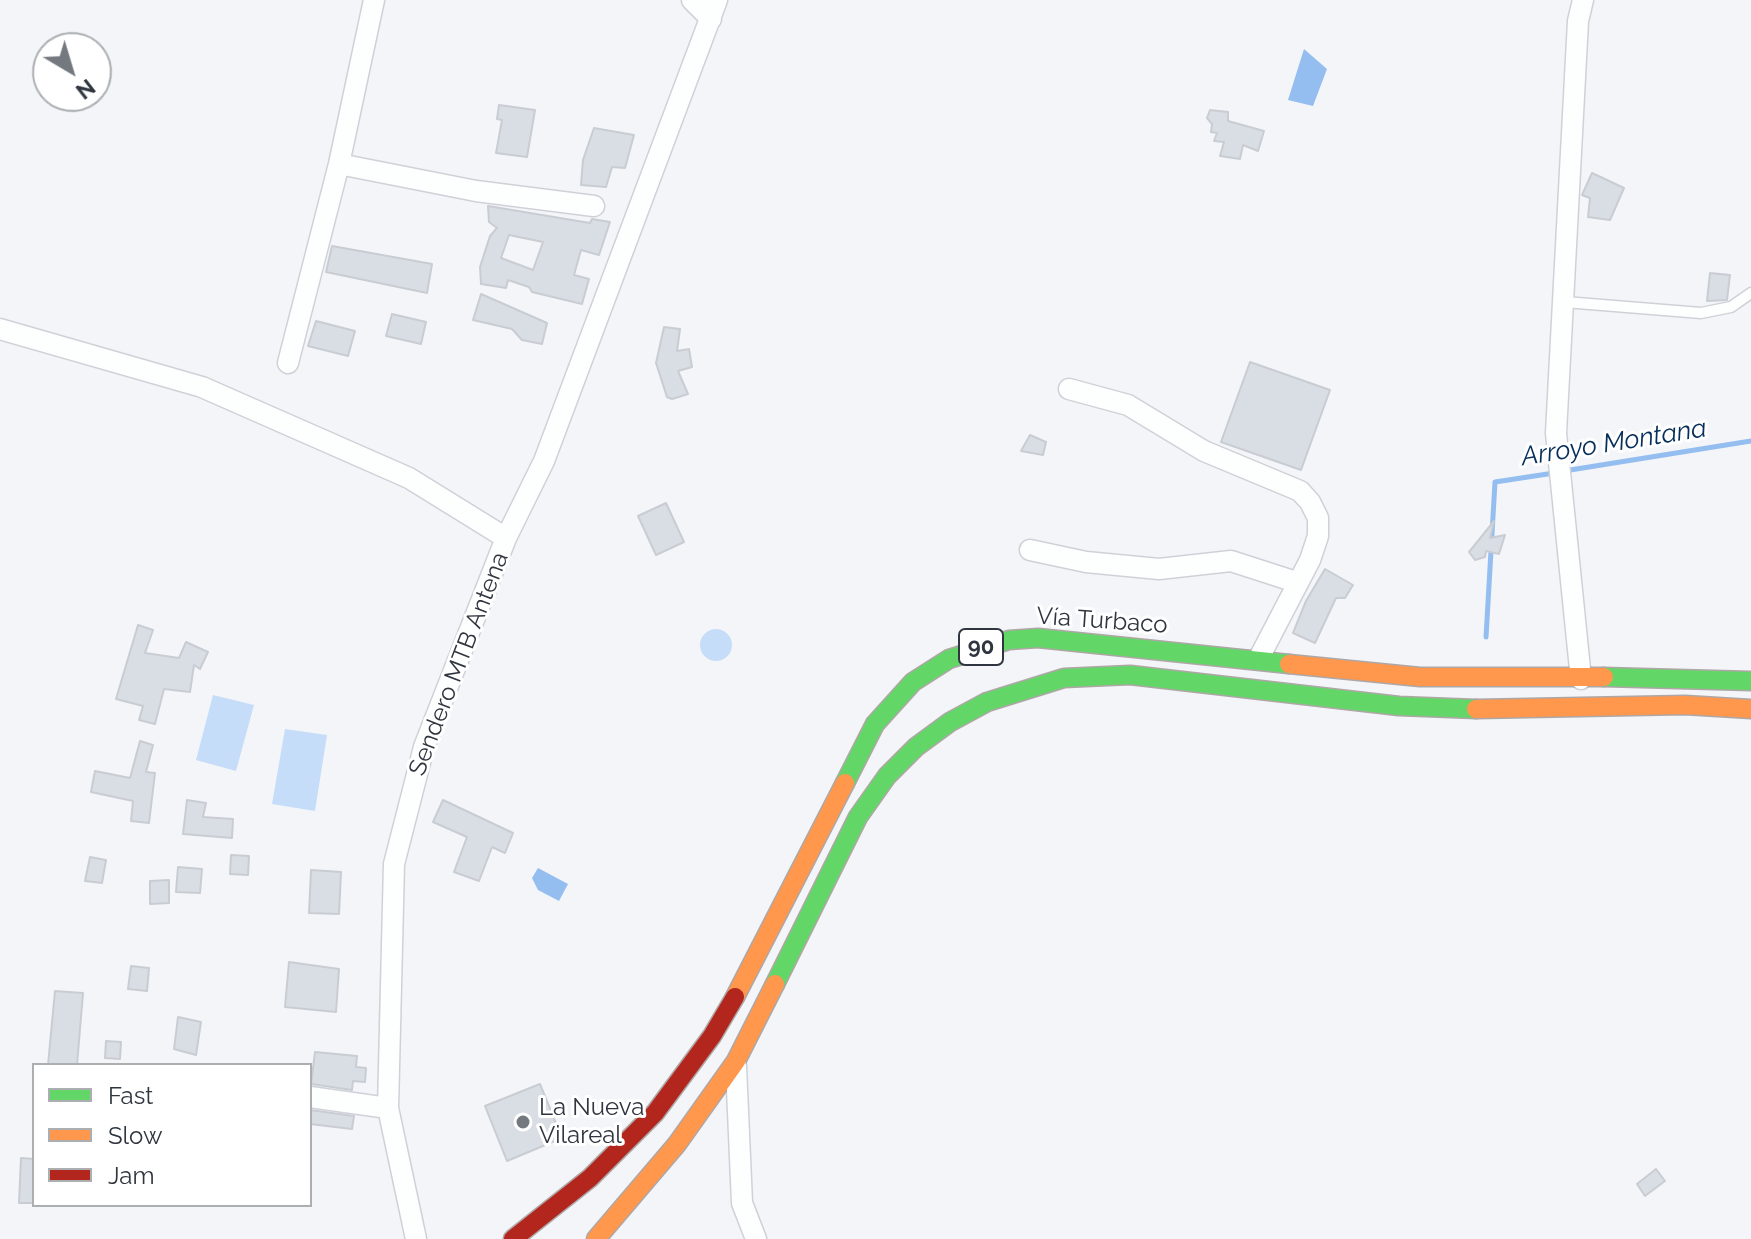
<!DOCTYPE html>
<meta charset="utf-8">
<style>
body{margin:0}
#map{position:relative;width:1751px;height:1239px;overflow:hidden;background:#f3f5f8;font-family:Raleway,sans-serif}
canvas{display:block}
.legend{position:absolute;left:32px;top:1063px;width:280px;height:144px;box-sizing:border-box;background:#fff;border:2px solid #acafb2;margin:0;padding:10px 14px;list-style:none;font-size:24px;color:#2f363f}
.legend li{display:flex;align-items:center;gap:16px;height:40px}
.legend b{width:40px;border:2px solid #acafb2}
.north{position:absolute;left:32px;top:32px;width:80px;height:80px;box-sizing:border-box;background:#fff;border:2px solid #acafb2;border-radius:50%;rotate:142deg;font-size:22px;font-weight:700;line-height:32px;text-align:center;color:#2f363f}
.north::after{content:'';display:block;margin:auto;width:28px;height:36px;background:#747980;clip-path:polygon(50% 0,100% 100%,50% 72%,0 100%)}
</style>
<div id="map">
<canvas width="1751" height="1239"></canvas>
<ul class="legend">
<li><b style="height:10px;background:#63d668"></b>Fast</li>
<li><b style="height:10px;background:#ff974d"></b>Slow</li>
<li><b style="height:10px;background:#b3261e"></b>Jam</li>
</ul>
<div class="north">N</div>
</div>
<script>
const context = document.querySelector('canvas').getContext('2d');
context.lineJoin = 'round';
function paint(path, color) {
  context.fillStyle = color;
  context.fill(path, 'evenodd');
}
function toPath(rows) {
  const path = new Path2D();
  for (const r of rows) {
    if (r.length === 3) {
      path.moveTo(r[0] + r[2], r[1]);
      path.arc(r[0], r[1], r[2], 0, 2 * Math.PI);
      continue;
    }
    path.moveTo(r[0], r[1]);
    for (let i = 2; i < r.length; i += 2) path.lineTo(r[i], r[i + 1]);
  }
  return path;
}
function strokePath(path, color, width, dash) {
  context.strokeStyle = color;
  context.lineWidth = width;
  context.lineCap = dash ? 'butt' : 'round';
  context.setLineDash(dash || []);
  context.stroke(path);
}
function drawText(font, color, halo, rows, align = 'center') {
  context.font = font + ' Raleway,sans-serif';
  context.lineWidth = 6;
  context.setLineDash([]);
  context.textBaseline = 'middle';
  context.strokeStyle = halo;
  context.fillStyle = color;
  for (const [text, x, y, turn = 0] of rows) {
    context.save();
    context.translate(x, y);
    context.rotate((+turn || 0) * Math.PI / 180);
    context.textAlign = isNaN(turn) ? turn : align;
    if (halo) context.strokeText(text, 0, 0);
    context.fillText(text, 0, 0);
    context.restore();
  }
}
paint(toPath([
 [716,645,16],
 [213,695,254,705,236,771,196,760],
 [285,729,327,735,315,811,272,804]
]), '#c6ddf9');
paint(toPath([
 [1304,49,1327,69,1313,106,1288,100],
 [538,868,568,884,559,901,538,890,532,878]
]), '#94bef0');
strokePath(toPath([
 [1564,471,1751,441],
 [1486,637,1495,482,1554,473]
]), '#94bef0', 5);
const building = toPath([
 [499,105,535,110,527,157,496,153,502,120,497,119,499,105],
 [1210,110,1228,112,1228,121,1264,131,1258,151,1243,145,1240,159,1220,156,1224,142,1214,141,1217,133,1211,132,1212,124,1207,118,1210,110],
 [594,128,634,135,625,168,612,167,606,187,581,185,583,160,594,128],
 [1592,173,1624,188,1610,220,1588,217,1590,198,1582,195,1592,173],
 [488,206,590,223,592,219,610,222,599,255,581,250,574,275,589,279,582,304,532,292,529,287,508,280,506,288,481,284,480,267,490,236,497,228,489,222,488,206],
 [509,235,543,242,533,270,501,258,509,235],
 [332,246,432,264,427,293,326,272,332,246],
 [1710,273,1730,275,1727,300,1707,301,1710,273],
 [481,294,547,323,542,344,522,340,512,329,473,320,481,294],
 [392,314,426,322,421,344,386,336,392,314],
 [316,321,355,331,348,356,308,346,316,321],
 [664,327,680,329,677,351,689,349,692,367,678,371,688,394,672,399,667,397,656,363,664,327],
 [1250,362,1330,390,1301,470,1221,442,1250,362],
 [1030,435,1046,442,1043,455,1021,451,1030,435],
 [666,503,684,542,656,555,638,516,666,503],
 [1494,521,1490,538,1505,535,1499,554,1486,551,1485,557,1475,560,1469,552,1494,521],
 [1325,569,1353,585,1345,598,1336,598,1315,643,1293,633,1306,601,1325,569],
 [138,625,153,630,145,653,179,658,186,642,208,652,200,669,194,665,190,692,164,689,155,724,139,720,143,706,116,699,138,625],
 [140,741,153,745,146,772,155,773,149,823,131,821,133,801,91,792,95,771,130,778,140,741],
 [187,800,206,803,203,817,233,819,232,838,183,834,187,800],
 [443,800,513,833,505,853,492,847,479,881,454,872,467,837,433,822,443,800],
 [231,855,249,856,248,875,230,874,231,855],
 [90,857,106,860,102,883,85,881,90,857],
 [178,867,202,869,200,893,176,892,178,867],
 [311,870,341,872,339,914,309,913,311,870],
 [169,880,169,903,150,904,150,881,169,880],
 [289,962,339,969,336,1012,285,1007,289,962],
 [131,966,149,968,147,991,128,989,131,966],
 [55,991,83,993,77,1065,48,1065,55,991],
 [178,1017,201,1022,196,1055,174,1049,178,1017],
 [106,1041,121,1042,120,1059,105,1058,106,1041],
 [315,1052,357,1056,356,1067,366,1068,365,1082,353,1081,352,1090,311,1084,315,1052],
 [540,1084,562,1138,507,1161,485,1106,540,1084],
 [310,1110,354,1116,352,1129,310,1124,310,1110],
 [21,1158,34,1159,34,1203,19,1203,21,1158],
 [1656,1169,1665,1181,1645,1196,1637,1184,1656,1169]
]);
paint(building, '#d9dee5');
strokePath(building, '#c9cdd3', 2);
const lane = toPath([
 [1565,302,1701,313,1731,307,1751,293]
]);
const street = toPath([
 [692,0,711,19],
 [339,164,476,191,594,206],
 [0,329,202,387,409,478,506,538],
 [288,363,339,164,374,0],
 [1069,389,1128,405,1204,451,1300,491,1310,502,1318,518,1318,536,1310,560,1259,658],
 [1030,550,1086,562,1159,569,1231,561,1296,582],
 [1581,679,1556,433,1578,21,1583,0],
 [736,1066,742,1203,756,1239],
 [310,1097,388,1108],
 [416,1239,388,1108,394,864,424,747,506,538,544,461,717,0]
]);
const fast = toPath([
 [1604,677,1751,681],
 [845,783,875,724,913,682,949,659,1009,640,1038,638,1289,664],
 [775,984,858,817,887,776,916,747,950,722,987,702,1064,678,1130,675,1399,706,1476,709]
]);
const slow = toPath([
 [1289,664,1420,677,1604,677],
 [1476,709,1685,705,1751,709],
 [735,997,845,783],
 [596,1239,677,1144,736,1061,775,984]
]);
const jam = toPath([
 [513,1239,590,1178,655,1113,712,1036,735,997]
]);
strokePath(lane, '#ced2d8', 13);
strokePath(street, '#ced2d8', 23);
strokePath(fast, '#aea7a6', 21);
strokePath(slow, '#aea7a6', 21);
strokePath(jam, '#aea7a6', 21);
strokePath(lane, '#fdfefe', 10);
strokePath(street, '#fdfefe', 20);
strokePath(fast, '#63d668', 18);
strokePath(slow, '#ff974d', 18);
strokePath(jam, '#b3261e', 18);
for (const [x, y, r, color] of [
 [523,1122,8,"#747980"]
]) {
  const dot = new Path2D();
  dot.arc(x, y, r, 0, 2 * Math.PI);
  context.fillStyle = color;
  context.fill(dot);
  strokePath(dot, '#fff', 3);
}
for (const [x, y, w] of [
 [981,647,44]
]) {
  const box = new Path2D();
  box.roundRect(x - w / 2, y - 18, w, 36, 6);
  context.fillStyle = '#fff';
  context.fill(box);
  strokePath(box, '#2f363f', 2);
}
drawText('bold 22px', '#2f363f', null, [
 ["90",981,647]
]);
drawText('24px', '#2f363f', '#fff', [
 ["Vía Turbaco",1102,621,4],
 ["Sendero MTB Antena",459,664,-69]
]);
drawText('24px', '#2f363f', '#fff', [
 ["La Nueva",539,1108],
 ["Vilareal",539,1136]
], 'left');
drawText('italic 26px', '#052e5a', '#fff', [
 ["Arroyo Montana",1614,443,-9]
]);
</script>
